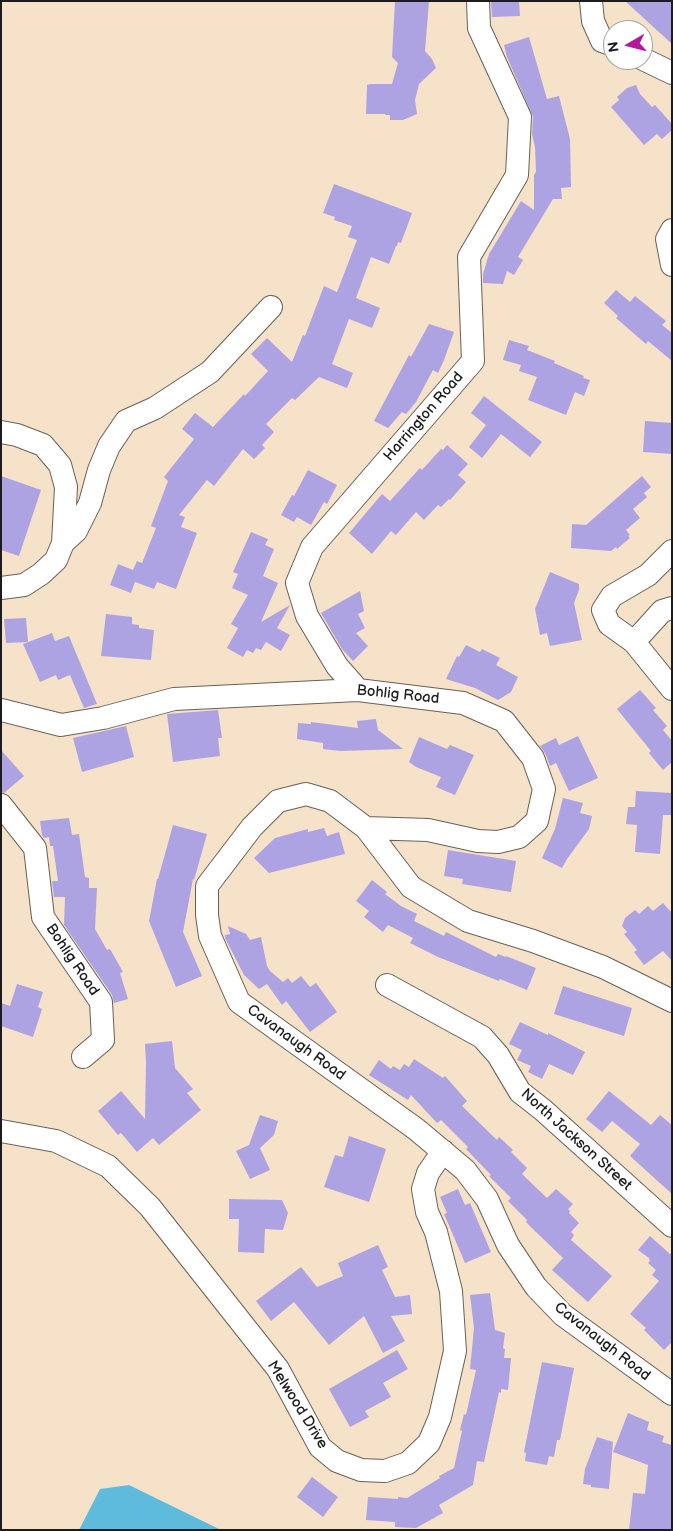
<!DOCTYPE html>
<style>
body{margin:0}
#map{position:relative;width:673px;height:1531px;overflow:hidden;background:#f6e1c9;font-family:"Balsamiq Sans",sans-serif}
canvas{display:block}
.frame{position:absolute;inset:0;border:2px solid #1c1c1c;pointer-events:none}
.north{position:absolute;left:603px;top:20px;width:50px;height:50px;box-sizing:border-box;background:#fff;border:1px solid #a4a4a4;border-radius:50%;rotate:262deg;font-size:14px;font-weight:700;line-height:20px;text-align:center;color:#1c1c1c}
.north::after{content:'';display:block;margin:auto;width:18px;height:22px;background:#b5179e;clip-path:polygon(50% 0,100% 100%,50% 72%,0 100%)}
</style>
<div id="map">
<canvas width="673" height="1531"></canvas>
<div class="frame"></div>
<div class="north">N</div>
</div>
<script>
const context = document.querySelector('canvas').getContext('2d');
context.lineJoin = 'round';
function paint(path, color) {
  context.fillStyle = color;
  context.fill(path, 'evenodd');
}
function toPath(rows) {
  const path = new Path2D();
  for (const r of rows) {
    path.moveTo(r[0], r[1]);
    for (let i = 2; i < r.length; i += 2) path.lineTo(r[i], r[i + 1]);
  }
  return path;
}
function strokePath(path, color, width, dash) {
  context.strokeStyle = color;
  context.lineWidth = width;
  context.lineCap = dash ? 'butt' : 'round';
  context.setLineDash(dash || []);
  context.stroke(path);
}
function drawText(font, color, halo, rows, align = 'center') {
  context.font = font + ' "Balsamiq Sans",sans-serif';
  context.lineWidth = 5;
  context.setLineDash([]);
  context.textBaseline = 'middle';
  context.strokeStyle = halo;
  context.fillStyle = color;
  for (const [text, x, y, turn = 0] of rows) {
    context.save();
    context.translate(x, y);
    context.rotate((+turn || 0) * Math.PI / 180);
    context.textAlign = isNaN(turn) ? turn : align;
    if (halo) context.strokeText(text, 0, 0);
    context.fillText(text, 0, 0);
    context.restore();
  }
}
paint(toPath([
 [129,1485,221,1530,79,1530,100,1489]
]), '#5ebbdc');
paint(toPath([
 [395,1,429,1,425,51,432,59,436,68,419,84,415,100,417,114,403,120,390,120,390,115,385,115,385,114,366,114,367,85,370,84,392,84,398,63,392,57],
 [491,1,519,1,520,16,492,17],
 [625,1,672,1,672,44],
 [529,37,547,99,559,96,570,139,571,187,561,188,562,199,553,199,518,257,523,260,514,275,507,271,503,284,483,283,483,274,489,254,521,201,534,210,534,175,536,172,535,147,532,134,533,117,507,57,504,45],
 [636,85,640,94,652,107,655,105,672,124,672,130,662,139,657,134,644,145,611,107,619,100,617,97,627,88],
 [334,184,412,213,401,243,398,242,397,246,396,246,389,264,371,257,356,298,380,308,372,328,349,319,332,364,353,373,347,388,319,377,295,400,292,398,266,424,274,432,262,445,265,448,254,459,243,449,214,486,207,480,179,515,185,517,181,527,197,533,176,589,157,582,154,589,135,582,131,593,110,585,118,564,133,570,137,561,142,563,156,528,151,526,168,481,164,477,194,439,182,429,195,413,213,427,244,394,245,396,268,371,251,354,267,338,292,362,303,335,305,336,324,286,337,292,357,240,348,237,352,226,334,220,335,217,323,213],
 [616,290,630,302,635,296,666,321,662,325,672,333,672,361,648,341,646,344,616,318,618,316,604,303],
 [429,324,454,332,444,360,438,373,433,370,416,402,406,414,402,412,388,428,374,421,409,355,411,357],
 [509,340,529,346,527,350,555,361,554,363,584,376,583,378,590,380,584,396,575,392,566,415,528,400,537,377,519,371,521,365,503,360],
 [484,396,542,442,530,457,501,434,482,458,469,447,486,425,471,413],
 [645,421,672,423,672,454,643,452],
 [447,445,468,464,458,475,466,482,450,500,449,499,441,507,438,505,424,520,416,512,396,535,391,531,372,554,349,533,382,494,390,501,420,468,422,470,441,449,443,450],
 [308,470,337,485,327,504,324,502,311,525,297,517,294,522,281,515,292,495,294,496],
 [1,476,41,490,19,556,1,550],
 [642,476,651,487,644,493,647,497,633,509,640,518,626,530,630,535,628,536,630,538,617,549,616,547,611,551,571,548,572,524,586,525],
 [251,532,268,539,265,545,274,549,263,576,278,583,261,622,290,605,277,628,290,635,281,651,266,642,261,650,256,648,253,653,247,650,243,657,227,648,238,628,231,624,248,595,232,588,238,574,233,572],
 [550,572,579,584,579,590,574,603,582,640,550,646,547,633,540,635,535,609],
 [360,591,364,611,358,614,365,628,356,633,368,646,353,661,342,649,321,613],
 [106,614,132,617,132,624,139,625,139,628,154,630,151,660,101,656],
 [26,618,28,642,6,643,4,619],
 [52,633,55,641,69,636,97,704,84,708,70,675,58,680,56,675,40,682,23,644],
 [466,645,480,652,482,649,500,658,496,665,518,677,511,692,498,700,475,688,446,679,457,656,459,657],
 [640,690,656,708,653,710,667,726,663,730,672,741,672,762,663,770,649,753,651,751,617,709],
 [218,710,222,738,218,738,220,756,173,762,167,714],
 [376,719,378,730,403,749,340,751,323,749,323,743,297,739,298,723,311,724,311,722,358,728,357,721],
 [126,726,134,757,82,772,73,738],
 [578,736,598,778,569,791,556,763,550,766,545,753,540,746,556,738,559,745],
 [419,737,447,749,450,745,474,755,455,795,436,787,441,777,416,767,409,762],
 [1,750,24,776,4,793,1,792],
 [636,791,672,793,672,815,663,815,660,854,635,852,637,825,626,824,628,807,635,807],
 [563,798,583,803,580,813,592,816,589,829,567,859,562,868,542,858,555,829],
 [69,818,72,835,79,834,85,877,89,878,89,888,97,888,95,929,107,950,110,949,123,972,120,973,128,999,114,1003,112,995,64,925,65,897,54,897,52,881,58,881,53,846,50,846,49,837,44,838,42,835,40,821],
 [173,825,207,834,194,880,193,879,183,932,202,976,176,987,149,921,157,879,158,879],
 [324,828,327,836,339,832,345,854,269,873,254,858,275,838,308,829,308,832],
 [448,850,516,861,511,892,462,884,463,879,444,876],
 [372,880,387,892,385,894,401,906,417,914,414,921,444,936,446,932,496,957,498,954,506,957,506,956,536,968,527,990,500,979,499,981,438,957,410,943,413,938,388,925,383,932,364,917,369,911,356,901],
 [663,903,672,913,672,961,663,951,644,965,634,952,637,950,624,934,627,932,622,926,625,918,635,910,639,914,648,906,653,911],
 [228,926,246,934,250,940,261,937,267,966,270,971,283,982,288,978,292,983,301,976,310,987,316,983,337,1012,310,1032,286,1001,282,1005,267,984,259,989,244,975,225,938,225,935,230,934],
 [17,984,43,992,38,1007,42,1009,33,1037,1,1026,1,1003,10,1006],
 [563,986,632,1008,624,1036,554,1014],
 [520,1022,548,1035,548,1033,585,1052,573,1075,549,1064,542,1079,528,1072,531,1066,517,1060,522,1050,509,1044],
 [172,1041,175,1068,193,1089,187,1093,201,1110,159,1145,153,1138,137,1152,121,1133,118,1135,98,1111,121,1091,145,1119,146,1062,145,1044],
 [414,1059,443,1078,445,1076,467,1101,462,1106,497,1140,499,1137,513,1150,511,1152,527,1168,522,1174,547,1198,556,1189,573,1204,568,1209,570,1211,569,1213,579,1223,571,1232,574,1235,571,1240,612,1276,588,1302,552,1270,563,1258,536,1232,526,1222,527,1220,508,1201,511,1198,489,1176,491,1175,466,1149,468,1147,441,1120,437,1123,411,1095,408,1100,369,1075,379,1060,391,1069,393,1066,400,1070,404,1064,409,1067],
 [609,1091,651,1125,660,1115,672,1125,672,1194,630,1156,640,1144,612,1121,602,1132,586,1119],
 [260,1115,278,1121,274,1135,260,1148,270,1170,250,1179,236,1151,249,1145],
 [349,1136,386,1149,369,1202,324,1187,335,1155,343,1157],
 [458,1189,465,1205,470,1203,491,1252,465,1263,444,1214,447,1213,440,1197],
 [229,1199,282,1200,288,1213,283,1230,265,1229,264,1253,238,1252,239,1219,229,1219],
 [650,1236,670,1254,672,1252,672,1342,664,1350,644,1330,646,1328,630,1314,659,1281,652,1275,656,1270,648,1263,650,1261,649,1258,638,1250],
 [378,1245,388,1267,382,1270,395,1297,410,1295,412,1314,391,1316,405,1341,383,1353,364,1316,329,1345,294,1302,271,1321,256,1301,301,1267,317,1287,343,1276,338,1263],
 [490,1293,495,1330,505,1333,503,1348,505,1349,504,1358,511,1358,508,1390,501,1389,501,1393,499,1392,484,1462,477,1461,473,1485,439,1505,443,1513,416,1528,395,1527,395,1522,366,1520,368,1497,398,1499,398,1497,407,1498,440,1478,439,1476,454,1468,462,1431,460,1430,464,1414,466,1415,476,1370,470,1369,474,1328,470,1295],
 [397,1350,408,1369,383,1383,391,1397,365,1411,369,1417,350,1427,329,1389],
 [542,1362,574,1368,560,1440,557,1440,554,1457,549,1456,547,1465,525,1461,526,1453,524,1452],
 [628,1413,649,1422,647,1430,664,1436,662,1442,672,1445,672,1530,629,1530,633,1493,645,1494,648,1465,613,1452],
 [597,1437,613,1442,609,1489,591,1487,591,1485,583,1484,585,1469],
 [312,1477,338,1497,323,1517,297,1497]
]), '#aea3e2');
const minor = toPath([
 [591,1,593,21,602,41,613,45],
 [643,59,672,73],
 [672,230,667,239,672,265],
 [1,432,17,435,43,445,60,465,66,487,63,543],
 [672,551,648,575,612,596,603,610,609,624,634,642,672,689],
 [1,588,24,585,41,574,56,560,63,543,76,531,90,503,99,470,109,446,126,421,155,408,210,372,271,307],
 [634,642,662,611,672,608],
 [358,690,337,666,307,616,297,583,312,547,473,361,469,257,517,175,520,117,479,28,478,1],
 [1,710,61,725,103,718,174,699,358,690,463,703,504,721,533,758,544,789,537,821,519,837,498,842,478,841,428,830,366,828],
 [1,805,35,848,43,917,101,1002,103,1040,83,1057],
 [387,985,482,1037,498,1055,520,1092,543,1110,672,1226],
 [672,1001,603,967,533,941,468,921,411,887,366,828,330,801,306,794,278,801,252,827,207,886,207,915,210,936,239,1002,416,1129,465,1170,487,1199,508,1245,536,1287,563,1315,672,1394],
 [1,1131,56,1141,108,1166,150,1207,278,1369,320,1447,337,1461,361,1470,385,1471,408,1463,429,1443,440,1417,455,1351,451,1291,436,1232,427,1212,423,1189,428,1173,443,1151]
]);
strokePath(minor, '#686159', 24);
strokePath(minor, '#fff', 22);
drawText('15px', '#1c1c1c', '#fff', [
 ["Harrington Road",424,417,-49],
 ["Bohlig Road",398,695,6],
 ["Bohlig Road",72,960,56],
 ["Cavanaugh Road",296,1043,36],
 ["North Jackson Street",576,1140,42],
 ["Cavanaugh Road",602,1342,38],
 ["Melwood Drive",297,1405,58]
]);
</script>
